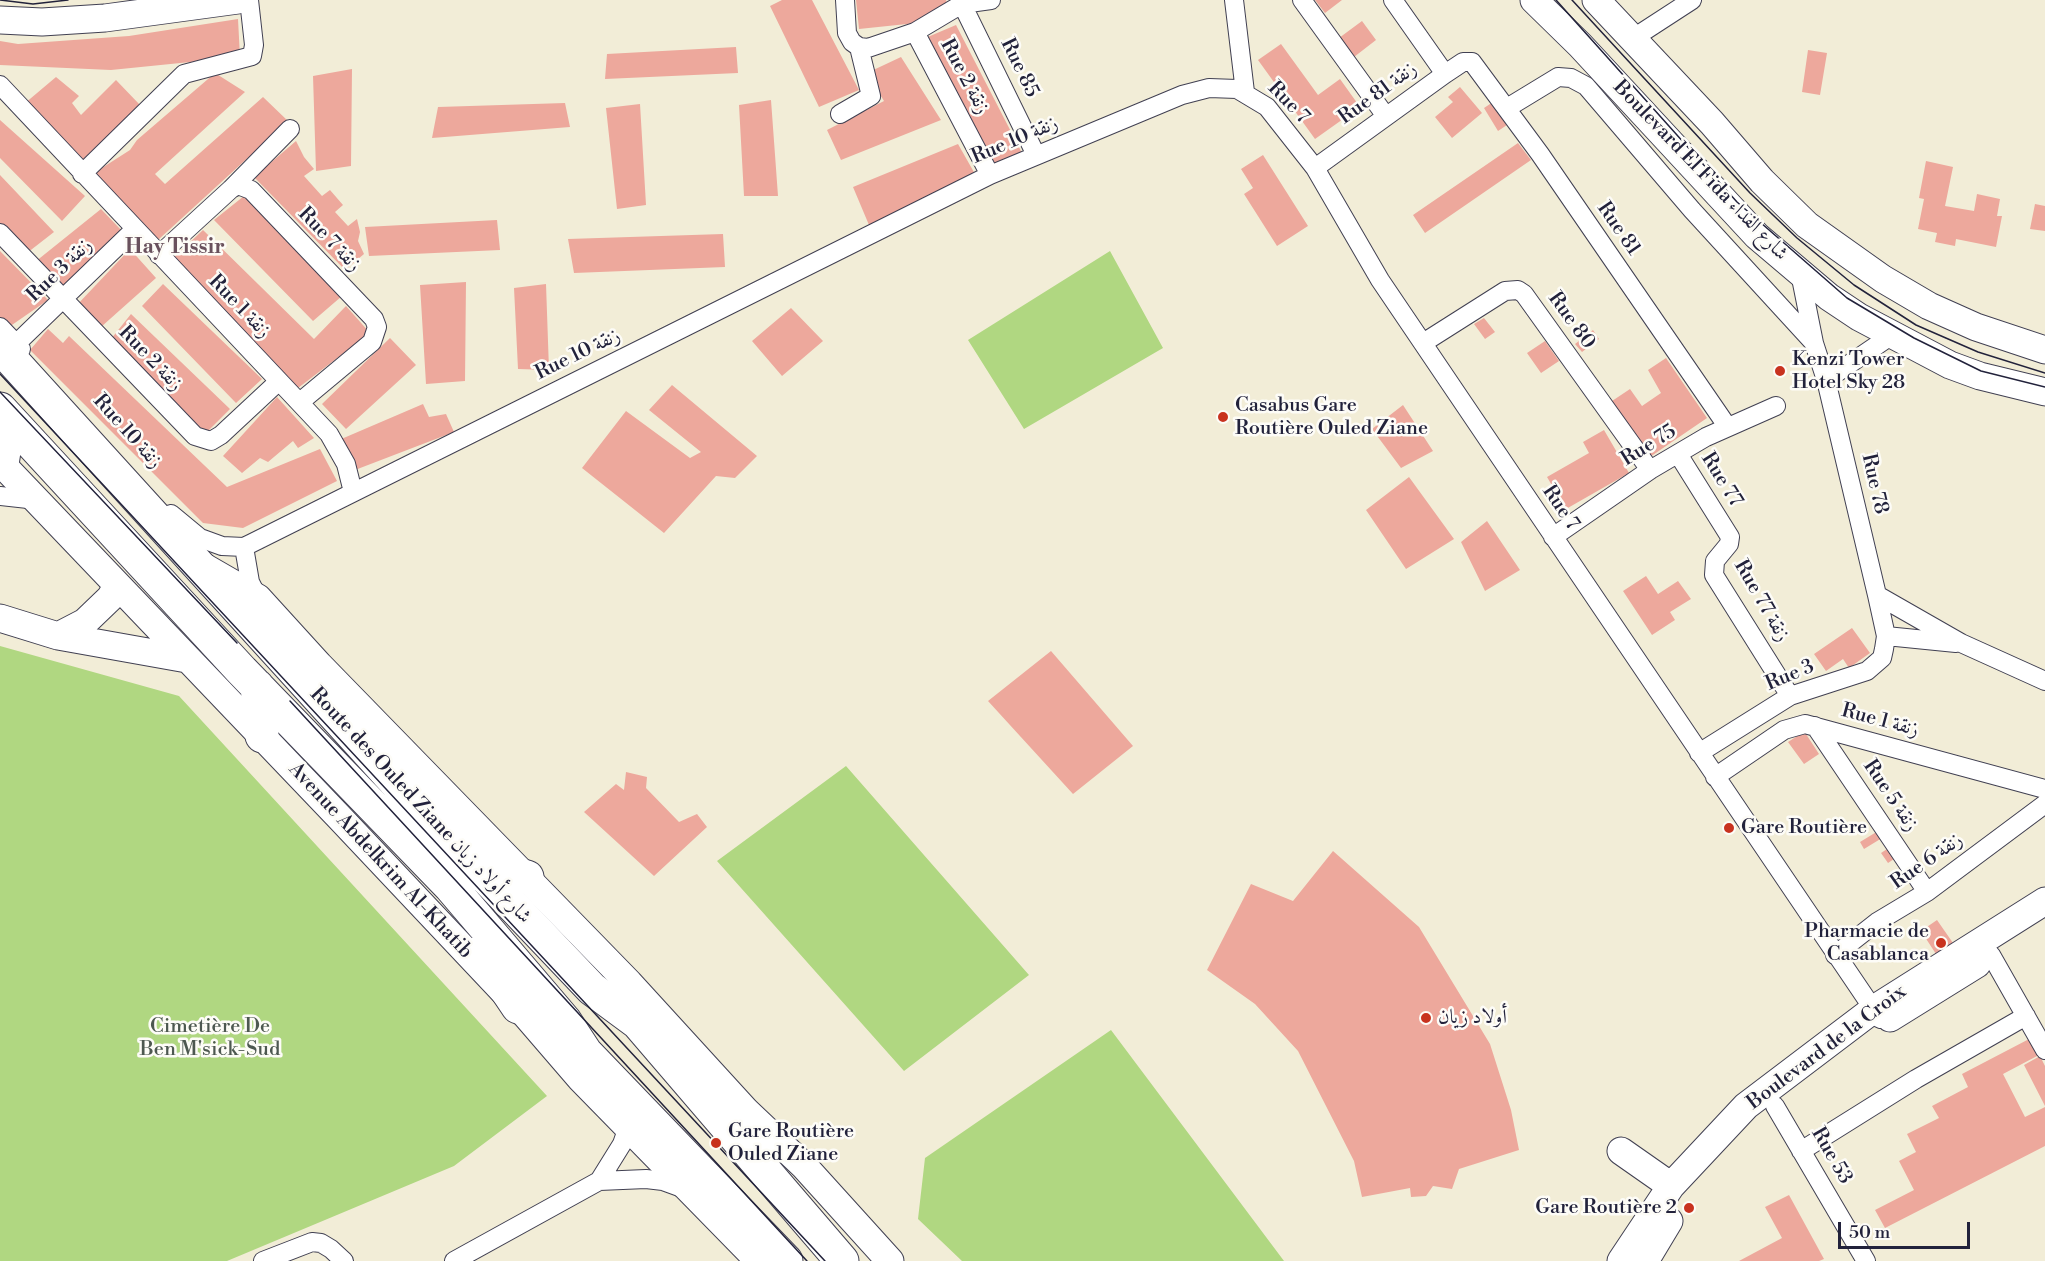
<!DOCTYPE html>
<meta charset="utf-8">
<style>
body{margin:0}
#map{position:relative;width:2045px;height:1261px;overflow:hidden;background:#f2edd7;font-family:"Libre Bodoni",serif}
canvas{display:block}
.scale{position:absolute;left:1838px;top:1222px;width:132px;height:27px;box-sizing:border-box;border:3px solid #22223b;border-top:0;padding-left:8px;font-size:18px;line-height:21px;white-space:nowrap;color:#22223b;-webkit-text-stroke:4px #fdfcf7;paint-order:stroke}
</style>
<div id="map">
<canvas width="2045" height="1261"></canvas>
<div class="scale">50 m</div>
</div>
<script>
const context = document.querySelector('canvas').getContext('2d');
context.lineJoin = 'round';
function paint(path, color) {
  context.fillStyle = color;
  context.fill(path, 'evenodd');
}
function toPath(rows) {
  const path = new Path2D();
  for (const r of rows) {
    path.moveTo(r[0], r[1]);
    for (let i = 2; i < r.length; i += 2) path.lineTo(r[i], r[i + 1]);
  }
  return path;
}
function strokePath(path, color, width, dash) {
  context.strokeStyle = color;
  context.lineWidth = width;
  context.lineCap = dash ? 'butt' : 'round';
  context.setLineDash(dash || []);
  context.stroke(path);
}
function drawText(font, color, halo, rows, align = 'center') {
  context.font = font + ' "Libre Bodoni",Amiri,serif';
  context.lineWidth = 5;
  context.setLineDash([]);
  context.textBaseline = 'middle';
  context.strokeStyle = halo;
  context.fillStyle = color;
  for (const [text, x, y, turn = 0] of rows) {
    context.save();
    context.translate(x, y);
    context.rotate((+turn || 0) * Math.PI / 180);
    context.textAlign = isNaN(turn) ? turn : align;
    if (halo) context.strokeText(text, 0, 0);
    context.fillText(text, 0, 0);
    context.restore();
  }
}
paint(toPath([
 [1110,251,1163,348,1024,429,968,340],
 [0,646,179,696,547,1096,454,1166,227,1261,0,1261],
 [846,766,1029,975,904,1071,717,861],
 [1111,1030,1284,1261,962,1261,918,1219,925,1158]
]), '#b0d781');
paint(toPath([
 [782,0,812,0,859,90,819,107,770,6],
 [856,0,946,0,948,8,926,22,859,29],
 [1315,0,1342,0,1325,13],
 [238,19,240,57,111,70,0,65,0,41,18,44,129,36],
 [1362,21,1376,40,1354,57,1339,38],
 [956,25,1022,153,996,168,923,39],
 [1281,44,1318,95,1340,79,1360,107,1315,139,1258,60],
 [736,47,738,73,605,79,607,54],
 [1808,50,1827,53,1820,95,1802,92],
 [901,57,941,120,841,160,827,130,884,101,867,73],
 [352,69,351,166,316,171,313,76],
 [215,73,245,92,155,174,165,184,263,97,288,121,158,240,91,175,130,150,137,140],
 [56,77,79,96,72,103,81,115,116,80,140,105,78,165,24,104],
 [1460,87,1482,113,1452,138,1435,117,1453,102,1448,97],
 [771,100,778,196,744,196,739,105],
 [1496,100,1510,123,1498,131,1484,108],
 [565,103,570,127,432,138,438,107],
 [640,104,646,205,617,209,606,108],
 [0,120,85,196,62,221,0,158],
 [296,141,304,157,314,169,304,176,322,196,330,190,343,205,335,212,348,226,357,219,360,232,358,241,364,254,345,270,254,177],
 [1518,143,1531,160,1425,233,1413,215],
 [958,144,975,174,869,225,853,187],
 [1263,155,1308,226,1277,246,1244,194,1253,188,1241,169],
 [1926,161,1953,167,1945,206,1974,211,1977,194,2000,199,1997,216,2002,216,1996,247,1956,239,1955,246,1935,242,1937,233,1918,229,1924,199,1919,198],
 [0,175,54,232,27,253,0,225],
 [244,196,342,296,313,321,214,220],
 [2035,204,2045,206,2045,231,2030,229],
 [101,209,123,232,61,288,35,262],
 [497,220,500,250,369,256,365,227],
 [203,230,314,339,346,306,370,333,298,388,170,261],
 [723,234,725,267,574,273,568,239],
 [130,249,156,278,101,327,75,307],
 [0,251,48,300,9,327,0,318],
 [466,282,465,381,426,384,420,285],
 [163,284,262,379,236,403,142,306],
 [546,284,549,370,518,369,514,288],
 [791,308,823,341,782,376,752,341],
 [131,314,230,409,202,437,107,344],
 [1484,318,1495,332,1485,339,1474,324],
 [48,329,63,343,69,336,227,487,320,449,337,481,243,528,203,523,30,350],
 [1593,330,1599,339,1582,352,1575,344],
 [390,338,416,365,346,429,322,404],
 [1545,341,1559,361,1541,373,1527,353],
 [1666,358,1707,418,1647,459,1609,403,1630,389,1642,406,1661,393,1648,370],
 [672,385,757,456,735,478,716,476,664,533,582,468,626,411,690,458,701,452,649,410],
 [277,397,314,438,298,448,293,441,268,462,260,458,242,473,223,456],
 [423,404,429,417,446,414,454,432,355,470,339,440],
 [1403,405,1433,451,1401,468,1372,429],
 [1604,430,1629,473,1566,509,1547,477,1589,453,1583,442],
 [1409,477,1454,539,1406,569,1366,510],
 [1487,521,1520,570,1485,591,1461,542],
 [1646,576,1658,594,1678,581,1691,599,1670,612,1675,620,1652,635,1623,591],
 [1852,628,1870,653,1849,668,1843,659,1826,671,1814,654],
 [1051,651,1133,746,1073,794,988,701],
 [1806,734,1819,754,1804,764,1788,742,1799,735],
 [626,772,647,777,646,788,679,822,697,814,707,827,654,876,584,812,616,784,624,790],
 [1878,831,1882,838,1864,849,1860,842],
 [1890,847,1897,857,1888,863,1881,853],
 [1333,851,1419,927,1490,1044,1511,1110,1519,1150,1459,1169,1452,1189,1433,1186,1426,1196,1411,1197,1410,1188,1362,1197,1354,1161,1298,1051,1255,1004,1207,970,1251,884,1293,901],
 [1905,867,1910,876,1900,882,1895,874],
 [1937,920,1953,943,1936,954,1921,931],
 [2031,1038,2039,1055,2003,1074,2025,1117,2045,1107,2045,1146,1885,1228,1875,1210,1914,1190,1899,1161,1916,1152,1907,1134,1939,1118,1932,1106,1968,1087,1962,1074],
 [2040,1056,2045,1066,2045,1106,2024,1065],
 [1789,1195,1824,1259,1819,1261,1739,1261,1782,1238,1765,1207]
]), '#eda89c');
const street = toPath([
 [960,0,1036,155],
 [1234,0,1245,92],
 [1302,0,1385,115],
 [1393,0,1445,74],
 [915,32,990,175],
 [1632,39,1692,0],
 [859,47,868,48,915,32,962,4,991,0],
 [0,85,329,434,346,464,353,492],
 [1507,108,1558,77,1571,78,1586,86,1692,210,1813,342],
 [840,114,871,96,859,47,852,42,847,33,845,0],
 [1315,168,1445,74,1463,62,1472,62,1540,154,1727,426],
 [82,174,184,74,252,56,254,45,249,0],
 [231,189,238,185,251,190,374,319,377,327,372,342,300,402],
 [0,233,195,436,211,441,221,435,279,381],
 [159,255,231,189,290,129],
 [0,327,21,349],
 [1423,343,1505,291,1518,290,1524,294,1650,470],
 [16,344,134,230],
 [1826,380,1892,335],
 [1678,454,1730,537,1729,544,1715,561,1714,575,1790,696],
 [0,496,37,500],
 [171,514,200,538,222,546,244,547,990,175,1182,95,1209,88,1237,89,1267,107,1315,168,1380,280,1880,1019],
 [1553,537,1650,470,1706,437,1776,406],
 [244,547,250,582,258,598],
 [1877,595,1961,643,2045,681],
 [1886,636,1956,643],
 [1815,726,1927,892],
 [1699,753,1790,696,1867,671,1882,658,1884,649,1886,636,1877,595,1826,380,1814,343,1800,273],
 [1715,777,1784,730,1805,724,2045,789],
 [1835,955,1877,922,1927,892,2045,804],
 [1991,955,2045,1050],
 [1775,1106,1866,1261],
 [1801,1151,1916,1079,2026,1016],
 [599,1181,622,1144,628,1127],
 [263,1261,312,1242,321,1243,331,1249,344,1261],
 [454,1261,599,1181,646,1179,663,1181,685,1189]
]);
const secondary = toPath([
 [1534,0,1580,45,1757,236,1829,297,1859,317,1950,365,1980,376,2045,392],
 [1596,0,1712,123,1762,181,1807,225,1883,279,1929,306,1976,327,2045,350],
 [0,20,42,22,105,18,238,0],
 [0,462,340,818,524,1013,580,1078,759,1261],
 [206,568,258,598,319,665,629,983,746,1111,804,1166,890,1261],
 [0,618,58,636,187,659],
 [58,636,85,622,110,598,117,586],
 [1890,1018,1977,964],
 [1621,1151,1671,1186],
 [1621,1261,1671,1186,1746,1106,1874,1009,2045,901],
 [1645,1261,1669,1221]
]);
const highway = toPath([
 [0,347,399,786,592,989,638,1023,842,1261],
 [0,409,242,671,450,886,565,1021,586,1053,786,1261],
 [2,464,9,419],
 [257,686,262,736],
 [471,861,527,877],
 [481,952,518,1007]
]);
strokePath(street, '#414052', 20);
strokePath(secondary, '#414052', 29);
strokePath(highway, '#414052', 35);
strokePath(street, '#fff', 18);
strokePath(secondary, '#fff', 27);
strokePath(highway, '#fff', 33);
strokePath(toPath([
 [0,0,33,4,68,0],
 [1556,0,1737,202,1847,298,1914,338,1981,371,2045,387],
 [1572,0,1750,193,1797,238,1854,285,1916,325,1978,352,2045,373],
 [0,374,825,1261],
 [0,392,237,643],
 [290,701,807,1261]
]), '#22223b', 1.5);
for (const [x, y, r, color] of [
 [1780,371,6,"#c8321e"],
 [1223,417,6,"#c8321e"],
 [1729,828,6,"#c8321e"],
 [1941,943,6,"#c8321e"],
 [1426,1018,6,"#c8321e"],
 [716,1143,6,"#c8321e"],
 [1689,1208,6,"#c8321e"]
]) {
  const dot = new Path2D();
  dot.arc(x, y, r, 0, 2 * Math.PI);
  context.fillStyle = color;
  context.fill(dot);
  strokePath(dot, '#fdfcf7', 2);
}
drawText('20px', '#22223b', '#fdfcf7', [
 ["Rue 85",1019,68,64],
 ["Rue 2 زنقة",964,77,62],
 ["Rue 81 زنقة",1378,94,-36],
 ["Rue 7",1288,103,46],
 ["Rue 10 زنقة",1015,141,-23],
 ["Boulevard El Fida شارع الفداء",1700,171,46],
 ["Rue 81",1618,229,55],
 ["Rue 7 زنقة",329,240,46],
 ["Rue 3 زنقة",60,271,-44],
 ["Rue 1 زنقة",239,307,46],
 ["Rue 80",1571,321,54],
 ["Rue 10 زنقة",578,355,-26],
 ["Rue 2 زنقة",150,359,46],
 ["Rue 10 زنقة",127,432,48],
 ["Rue 75",1649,446,-32],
 ["Rue 77",1721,480,58],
 ["Rue 78",1874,484,77],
 ["Rue 7",1560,508,56],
 ["Rue 77 زنقة",1761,601,60],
 ["Rue 3",1790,676,-23],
 ["Rue 1 زنقة",1880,721,15],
 ["Rue 5 زنقة",1890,796,56],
 ["Route des Ouled Ziane شارع أولاد زيان",420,806,47],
 ["Avenue Abdelkrim Al-Khatib",380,861,47],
 ["Rue 6 زنقة",1927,862,-35],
 ["Boulevard de la Croix",1827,1048,-37],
 ["Rue 53",1831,1156,60]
]);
drawText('20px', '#22223b', '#fdfcf7', [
 ["Kenzi Tower",1792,360],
 ["Hotel Sky 28",1792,383],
 ["Casabus Gare",1235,406],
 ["Routière Ouled Ziane",1235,429],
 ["Gare Routière",1741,828],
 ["Pharmacie de",1929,932,"right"],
 ["Casablanca",1929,955,"right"],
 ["أولاد زيان",1438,1018],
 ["Gare Routière",728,1132],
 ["Ouled Ziane",728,1155],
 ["Gare Routière 2",1677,1208,"right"]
], 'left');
drawText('20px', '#4d5850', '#fdfcf7', [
 ["Cimetière De",210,1027],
 ["Ben M'sick-Sud",210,1050]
]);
drawText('bold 21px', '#69515d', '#fdfcf7', [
 ["Hay Tissir",175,248]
]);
</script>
